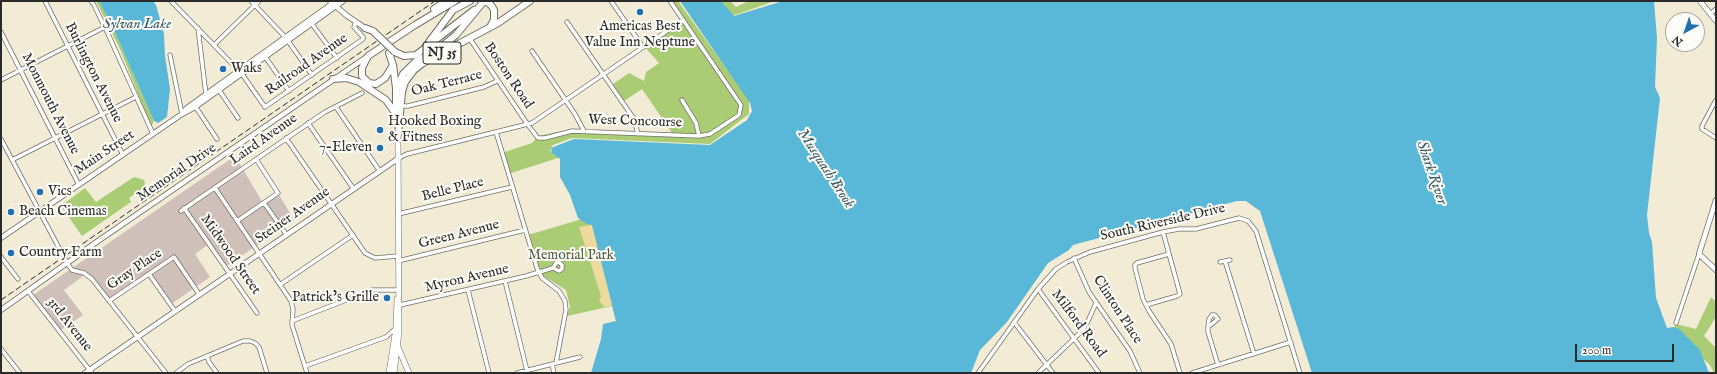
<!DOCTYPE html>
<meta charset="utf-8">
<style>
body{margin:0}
#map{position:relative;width:1717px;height:374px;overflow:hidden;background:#f2ecd7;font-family:"IM FELL English",serif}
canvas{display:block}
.frame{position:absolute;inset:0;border:2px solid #2b2b2b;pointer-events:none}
.north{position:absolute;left:1665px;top:12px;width:40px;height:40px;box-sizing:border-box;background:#fdfcf7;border:1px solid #a9a8a5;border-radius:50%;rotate:220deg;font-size:11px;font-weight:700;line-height:16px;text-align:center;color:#2b2b2b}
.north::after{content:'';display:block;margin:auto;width:14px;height:18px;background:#1f6fb2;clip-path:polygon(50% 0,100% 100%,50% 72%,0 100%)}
.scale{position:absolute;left:1575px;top:344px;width:99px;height:18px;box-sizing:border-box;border:2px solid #2b2b2b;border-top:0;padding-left:5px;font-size:12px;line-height:14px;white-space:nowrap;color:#2b2b2b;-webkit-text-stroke:3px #fdfcf7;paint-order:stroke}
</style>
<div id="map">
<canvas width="1717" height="374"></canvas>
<div class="frame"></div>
<div class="north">N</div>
<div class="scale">200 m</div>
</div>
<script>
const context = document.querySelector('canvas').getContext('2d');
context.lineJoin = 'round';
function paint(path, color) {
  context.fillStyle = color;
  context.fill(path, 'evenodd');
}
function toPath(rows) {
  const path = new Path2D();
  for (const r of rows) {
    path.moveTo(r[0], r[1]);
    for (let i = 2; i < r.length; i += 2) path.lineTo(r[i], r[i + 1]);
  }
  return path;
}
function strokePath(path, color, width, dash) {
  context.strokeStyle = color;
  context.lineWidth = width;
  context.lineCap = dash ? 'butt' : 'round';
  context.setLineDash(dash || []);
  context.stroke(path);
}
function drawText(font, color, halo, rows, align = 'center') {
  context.font = font + ' "IM FELL English",serif';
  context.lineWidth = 4;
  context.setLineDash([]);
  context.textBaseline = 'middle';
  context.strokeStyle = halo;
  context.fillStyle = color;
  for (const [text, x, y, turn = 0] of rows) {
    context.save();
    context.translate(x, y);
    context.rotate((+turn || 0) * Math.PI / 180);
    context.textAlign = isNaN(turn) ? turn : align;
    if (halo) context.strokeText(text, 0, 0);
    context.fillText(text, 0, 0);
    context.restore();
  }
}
paint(toPath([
 [235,156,263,203,278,193,294,220,225,267,209,244,195,254,210,277,170,305,149,272,109,298,86,274,64,290,83,315,61,330,33,295]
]), '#cfc0ba');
paint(toPath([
 [96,1,99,1,101,4,113,28,154,121,151,126,120,49],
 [672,1,678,1,749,100,749,114,710,144,572,138,553,145,550,150,555,155,561,157,508,174,502,153,532,143,538,136,567,130,672,133,642,89,624,101,613,84,629,73,644,81,646,72,659,63,643,45,683,18],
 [719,1,730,1,736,7,749,1,775,1,732,16],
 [134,177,144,180,145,183,143,188,129,198,131,202,82,236,61,206,85,188,96,202],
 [582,219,595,223,616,301,616,320,612,306,567,316,570,307,566,290,540,274,528,235],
 [1711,297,1716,302,1716,317,1704,336,1716,348,1716,373,1714,373,1710,365,1673,331,1676,324,1696,329]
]), '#aacc74');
paint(toPath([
 [590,225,592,225,612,302,613,305,605,307,599,301,601,296,579,227]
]), '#eeda9e');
paint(toPath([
 [99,1,153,1,156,5,164,34,165,56,170,89,167,117,158,123,154,121,113,28],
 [680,1,721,1,734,16,783,1,1654,1,1657,38,1655,87,1660,98,1647,215,1649,233,1652,242,1656,298,1667,328,1674,327,1679,329,1700,350,1709,373,1312,373,1260,211,1246,201,1237,201,1073,245,1069,250,1048,263,1007,322,980,350,971,373,591,373,601,339,603,324,616,321,592,225,587,224,578,218,570,195,560,177,560,159,552,153,551,148,574,139,710,145,747,120,752,111,750,103]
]), '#59b7d7');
const street = toPath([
 [45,1,123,155],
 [91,1,94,5,109,36,153,134],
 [171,1,242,74,265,107,363,39,363,37,354,27,356,22],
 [251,1,286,38,312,75],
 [611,1,643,47],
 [1710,14,1716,9],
 [567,22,634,119,638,134],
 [312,24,337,58],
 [198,28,206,95],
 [1,32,79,185],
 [470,39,528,125,538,138,545,138,572,131,699,136,710,134,739,115,741,105,670,1],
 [214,45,259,1],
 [532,51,575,114,584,131],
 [170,55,182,114],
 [266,58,289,91],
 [1,80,105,27],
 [219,90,238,118],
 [682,100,696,123,699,136],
 [1716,100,1702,126,1702,129,1716,138],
 [195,106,217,139],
 [401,106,408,106,484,87,497,81],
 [336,107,379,170],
 [308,123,353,188],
 [496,132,537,268,542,278,559,291,565,301,566,310,556,363],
 [286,138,365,253,375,258,398,256],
 [1,139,67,263,72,270,84,273,92,279,166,373],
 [399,158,407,154,532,123,683,20],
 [12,160,136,97],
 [215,188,291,301,293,309,292,325,307,373],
 [264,203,286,234],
 [184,208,257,313],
 [181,211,325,112,362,93],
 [398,214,512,187],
 [237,221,278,193,256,159],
 [1169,254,1137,263,1135,265,1135,268,1143,299,1149,311,1171,344,1180,373],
 [1,257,18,279],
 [1074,258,1089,292,1130,351,1140,373],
 [398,261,525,230],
 [1225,261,1254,354],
 [559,262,562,265,562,269,559,271,553,268,556,263,559,262],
 [1220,262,1230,260],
 [149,274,175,311],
 [505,281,527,371],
 [281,284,353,235],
 [1038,289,1099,373],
 [468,290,489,373],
 [28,291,92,373],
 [109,301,174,257,199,294],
 [400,305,526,276,553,268],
 [1146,305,1177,296,1180,294,1163,232],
 [1212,315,1215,315,1218,319,1208,327,1209,319,1212,315],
 [292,321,372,290,398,290],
 [1014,322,1053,373],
 [1676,323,1699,254],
 [1208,327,1208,332,1218,365],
 [1,349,20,373],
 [207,356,209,362,217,373],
 [552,364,554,373],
 [305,366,386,337,395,329],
 [176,373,188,364,243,341,250,341,255,343,259,347,267,373],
 [517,373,580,357],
 [978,373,1038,289,1056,269,1067,262,1090,252,1163,232,1179,229,1196,229,1239,218,1248,221,1256,231,1300,373],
 [1038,373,1082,331,1088,321,1096,303],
 [1192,373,1291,342]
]);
const secondary = toPath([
 [330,1,346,15,365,28],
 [1700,1,1716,21],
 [182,114,187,108,336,1],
 [1716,200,1699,254,1716,270],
 [1,238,182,114,195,107,343,1],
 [1,310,98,241,368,56],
 [85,373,399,158]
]);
const primary = toPath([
 [398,347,409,373],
 [389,373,396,328,397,299],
 [394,373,399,332,398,135]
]);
const highway = toPath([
 [485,1,491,5,494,10,494,20,490,27],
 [434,9,446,1],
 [365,28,373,31],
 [426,46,453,10,470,1],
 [395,52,404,56,416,55,474,10],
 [389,53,393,65,396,88],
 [393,65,385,78,376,84,369,83,362,76,362,68,368,56,415,25,455,1],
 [333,79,346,78,359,82,386,100,396,114],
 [396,122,396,90,403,74,415,62,437,50,456,35,484,1],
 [398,135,402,92,405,82,414,70,423,63,498,23,530,1]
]);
strokePath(street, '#716f67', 5);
strokePath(secondary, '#716f67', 6);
strokePath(primary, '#716f67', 6);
strokePath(highway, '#716f67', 8);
strokePath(street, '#fff', 3.5);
strokePath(secondary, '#fff', 4.5);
strokePath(primary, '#fff', 5);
strokePath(highway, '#fff', 6);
strokePath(toPath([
 [1,300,435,1]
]), '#2b2b2b', 1, [6, 3]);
const highwayBridge = toPath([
 [373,31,395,52]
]);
strokePath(highwayBridge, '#716f67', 8, []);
strokePath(highwayBridge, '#fff', 6);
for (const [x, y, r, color] of [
 [640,12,4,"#1f6fb2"],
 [223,69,4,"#1f6fb2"],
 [380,130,4,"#1f6fb2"],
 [380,148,4,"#1f6fb2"],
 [40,192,4,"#1f6fb2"],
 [11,212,4,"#1f6fb2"],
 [11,253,4,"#1f6fb2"],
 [387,298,4,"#1f6fb2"]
]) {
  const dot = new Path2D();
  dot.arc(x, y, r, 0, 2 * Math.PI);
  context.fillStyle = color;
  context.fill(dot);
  strokePath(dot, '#fdfcf7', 1.5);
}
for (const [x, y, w] of [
 [442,53,38]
]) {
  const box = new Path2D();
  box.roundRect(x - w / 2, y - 11, w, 22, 3);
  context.fillStyle = '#fdfcf7';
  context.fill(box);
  strokePath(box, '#2b2b2b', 1);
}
drawText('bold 13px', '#2b2b2b', null, [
 ["NJ 35",442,53]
]);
drawText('14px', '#2b2b2b', '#fdfcf7', [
 ["Americas Best",640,27,"center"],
 ["Value Inn Neptune",640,43,"center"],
 ["Waks",231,69],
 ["Hooked Boxing",388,122],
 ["& Fitness",388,138],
 ["7-Eleven",372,148,"right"],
 ["Vics",48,192],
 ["Beach Cinemas",19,212],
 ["Country Farm",19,253],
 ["Patrick’s Grille",379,298,"right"]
], 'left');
drawText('14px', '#2b2b2b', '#fdfcf7', [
 ["Railroad Avenue",307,65,-35],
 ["Burlington Avenue",93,73,63],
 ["Boston Road",508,76,56],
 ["Oak Terrace",447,84,-14],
 ["Monmouth Avenue",50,104,63],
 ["West Concourse",635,122,2],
 ["Laird Avenue",264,140,-35],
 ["Main Street",105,153,-34],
 ["Memorial Drive",177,173,-34],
 ["Belle Place",453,190,-14],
 ["Steiner Avenue",293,216,-35],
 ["South Riverside Drive",1163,223,-13],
 ["Green Avenue",459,235,-14],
 ["Midwood Street",230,255,55],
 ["Gray Place",135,270,-34],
 ["Myron Avenue",467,279,-13],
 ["Clinton Place",1117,310,57],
 ["Milford Road",1078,324,53],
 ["3rd Avenue",69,325,52]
]);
drawText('14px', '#515b41', '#fdfcf7', [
 ["Memorial Park",571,256]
]);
drawText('italic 15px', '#3b5c67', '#fdfcf7', [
 ["Sylvan Lake",137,25],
 ["Musquash Brook",825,169,57],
 ["Shark River",1431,173,71]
]);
</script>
